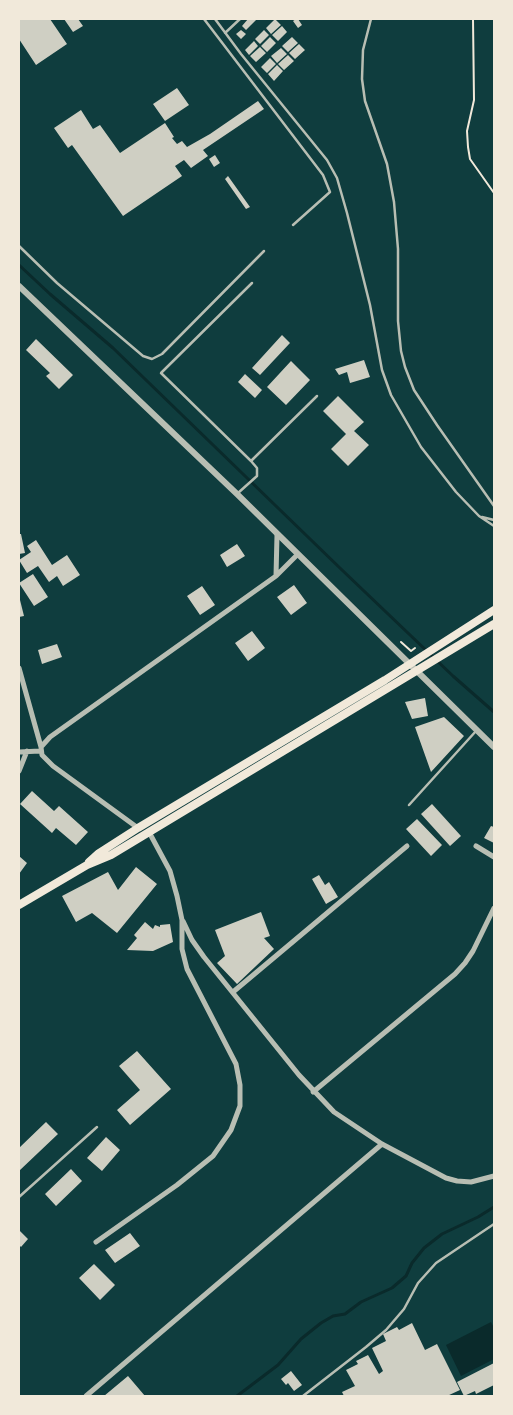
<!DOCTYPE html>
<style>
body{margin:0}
#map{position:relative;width:513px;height:1415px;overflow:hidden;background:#0f3d3e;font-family:Ubuntu,sans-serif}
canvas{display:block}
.frame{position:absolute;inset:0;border:20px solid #f1e9da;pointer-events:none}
</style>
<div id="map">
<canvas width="513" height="1415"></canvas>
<div class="frame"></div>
</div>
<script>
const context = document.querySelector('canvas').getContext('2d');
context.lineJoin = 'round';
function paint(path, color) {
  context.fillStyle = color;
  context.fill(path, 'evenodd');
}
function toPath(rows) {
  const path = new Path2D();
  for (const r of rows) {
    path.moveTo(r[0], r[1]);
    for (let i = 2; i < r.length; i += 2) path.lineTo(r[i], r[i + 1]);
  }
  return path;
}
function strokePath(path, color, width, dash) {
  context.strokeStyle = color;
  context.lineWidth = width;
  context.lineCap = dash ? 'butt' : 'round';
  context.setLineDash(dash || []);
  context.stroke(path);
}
paint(toPath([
 [491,1322,494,1328,494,1359,461,1376,446,1345]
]), '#0a2a2b');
strokePath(toPath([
 [19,265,50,294,113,348,342,570,453,676,494,712],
 [237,1396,278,1365,301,1339,321,1323,333,1316,345,1314,361,1302,392,1288,406,1276,412,1263,424,1248,442,1234,478,1217,494,1207]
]), '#0a2a2b', 3);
paint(toPath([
 [19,19,50,19,67,44,36,65,19,39],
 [64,19,78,19,83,26,73,32],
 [248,19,257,19,246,30,242,26],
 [275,19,281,25,271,34,266,28],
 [296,19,298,19,302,25,298,28,293,21],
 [282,26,287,32,278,41,272,35],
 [241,30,246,34,241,39,236,34],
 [264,30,269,35,260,44,255,39],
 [270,37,276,43,267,52,261,46],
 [292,37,298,43,288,52,282,46],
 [254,41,258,46,249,55,245,50],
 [299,44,305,50,295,59,289,53],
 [260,47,266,53,256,62,250,56],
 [281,48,287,54,277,63,271,56],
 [288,55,294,61,284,70,278,64],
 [270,58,276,64,267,73,261,67],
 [277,65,283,71,274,81,268,74],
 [177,88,189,105,165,121,153,104],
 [258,101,264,109,203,150,208,156,191,168,184,160,175,166,182,176,123,216,72,145,68,148,54,128,81,110,93,129,100,125,120,153,165,123,174,137,172,138,177,144,182,141,187,147,210,134],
 [215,155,220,163,214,167,209,159],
 [228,176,250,207,246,209,225,179],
 [282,335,290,343,260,375,252,368],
 [36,339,73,375,59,389,46,376,50,373,26,350],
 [364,360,370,377,350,383,347,372,339,375,335,369],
 [291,361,310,380,286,405,267,387],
 [245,374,262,390,255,398,238,382],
 [338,396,364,422,354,431,369,445,348,466,331,449,346,434,323,411],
 [19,534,21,534,25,553,19,554],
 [36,540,52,565,67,555,80,575,63,586,57,576,49,582,38,566,27,573,19,560,31,552,27,546],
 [237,544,245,556,227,567,220,555],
 [33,574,48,597,34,606,19,583],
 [294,585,307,603,291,615,277,597],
 [202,586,215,605,200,615,187,596],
 [19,596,24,616,19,617],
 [252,631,265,648,248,661,235,643],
 [57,644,62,657,42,664,38,650],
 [425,698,428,716,412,719,405,702],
 [444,717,464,736,431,772,415,727],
 [32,791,54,811,59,806,88,832,76,845,56,828,52,833,20,804],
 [432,804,461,836,450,846,421,814],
 [417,819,442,845,431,856,406,829],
 [491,826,494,827,494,843,484,838],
 [19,856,27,863,19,874],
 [136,867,157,884,117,933,92,913,76,922,62,896,108,872,118,890],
 [319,875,325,885,329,882,338,897,326,904,312,879],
 [261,912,270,936,264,938,274,949,237,984,217,963,225,956,215,930],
 [145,922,153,929,155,925,160,927,160,925,170,924,173,942,153,951,127,950,137,938,134,935],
 [137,1051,171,1089,130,1125,117,1110,140,1090,119,1066],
 [46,1122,58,1134,19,1171,19,1148],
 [106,1137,120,1150,102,1171,87,1158],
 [71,1169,82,1181,56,1206,45,1194],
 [19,1230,28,1239,21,1247,19,1245],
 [130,1233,140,1246,115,1263,105,1250],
 [94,1264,115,1285,100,1300,79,1278],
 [412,1323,425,1350,437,1344,460,1390,447,1396,344,1396,342,1392,355,1386,346,1370,358,1364,356,1361,368,1355,379,1374,383,1371,372,1348,386,1341,383,1334,397,1327,399,1330],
 [494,1363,494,1385,476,1394,475,1391,464,1396,457,1382],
 [291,1371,302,1385,294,1391,288,1383,286,1385,281,1379],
 [128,1376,145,1396,104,1396]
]), '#cfcfc3');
strokePath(toPath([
 [473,19,474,100,467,131,468,147,470,159,494,193],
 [401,642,411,651,415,648]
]), '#f1e9da', 2);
strokePath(toPath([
 [204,19,323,175,330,192,293,225],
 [215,19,241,54,327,160,337,178,347,213,370,305,382,370,391,395,421,447,456,492,479,516,494,526],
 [371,19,363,50,362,79,365,101,387,164,394,202,398,249,398,321,401,351,405,367,414,390,437,425,494,506],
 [225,33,240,19],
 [19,246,57,283,143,356,152,359,162,354,264,251],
 [251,461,317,396],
 [238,493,257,476,257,468,251,461,161,373,252,283],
 [482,517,494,520],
 [409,805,476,731],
 [19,1197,97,1127],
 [303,1396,366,1347,386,1330,404,1309,418,1283,436,1263,494,1224]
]), '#b8beb3', 2.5);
strokePath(toPath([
 [276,576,277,535],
 [19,668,41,747],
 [19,752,40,751],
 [19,771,27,751],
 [138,828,53,766,42,755,41,747,50,737,276,576,297,555],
 [476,846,494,857],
 [183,921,192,940,204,957,299,1075,334,1112,382,1144,446,1178,457,1181,471,1182,494,1176],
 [233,992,407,846],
 [313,1092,455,974,465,963,473,951,494,908],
 [96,1242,177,1185,213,1156,231,1130,240,1106,240,1085,236,1064,187,969,182,949,182,920,177,896,170,871,149,832],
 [86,1396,382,1144]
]), '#b8beb3', 5);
strokePath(toPath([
 [19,286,237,494,494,747]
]), '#b8beb3', 6);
strokePath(toPath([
 [89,862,99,853,138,828,385,680,494,610],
 [19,905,87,865,111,855,494,624]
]), '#f1e9da', 8);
</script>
